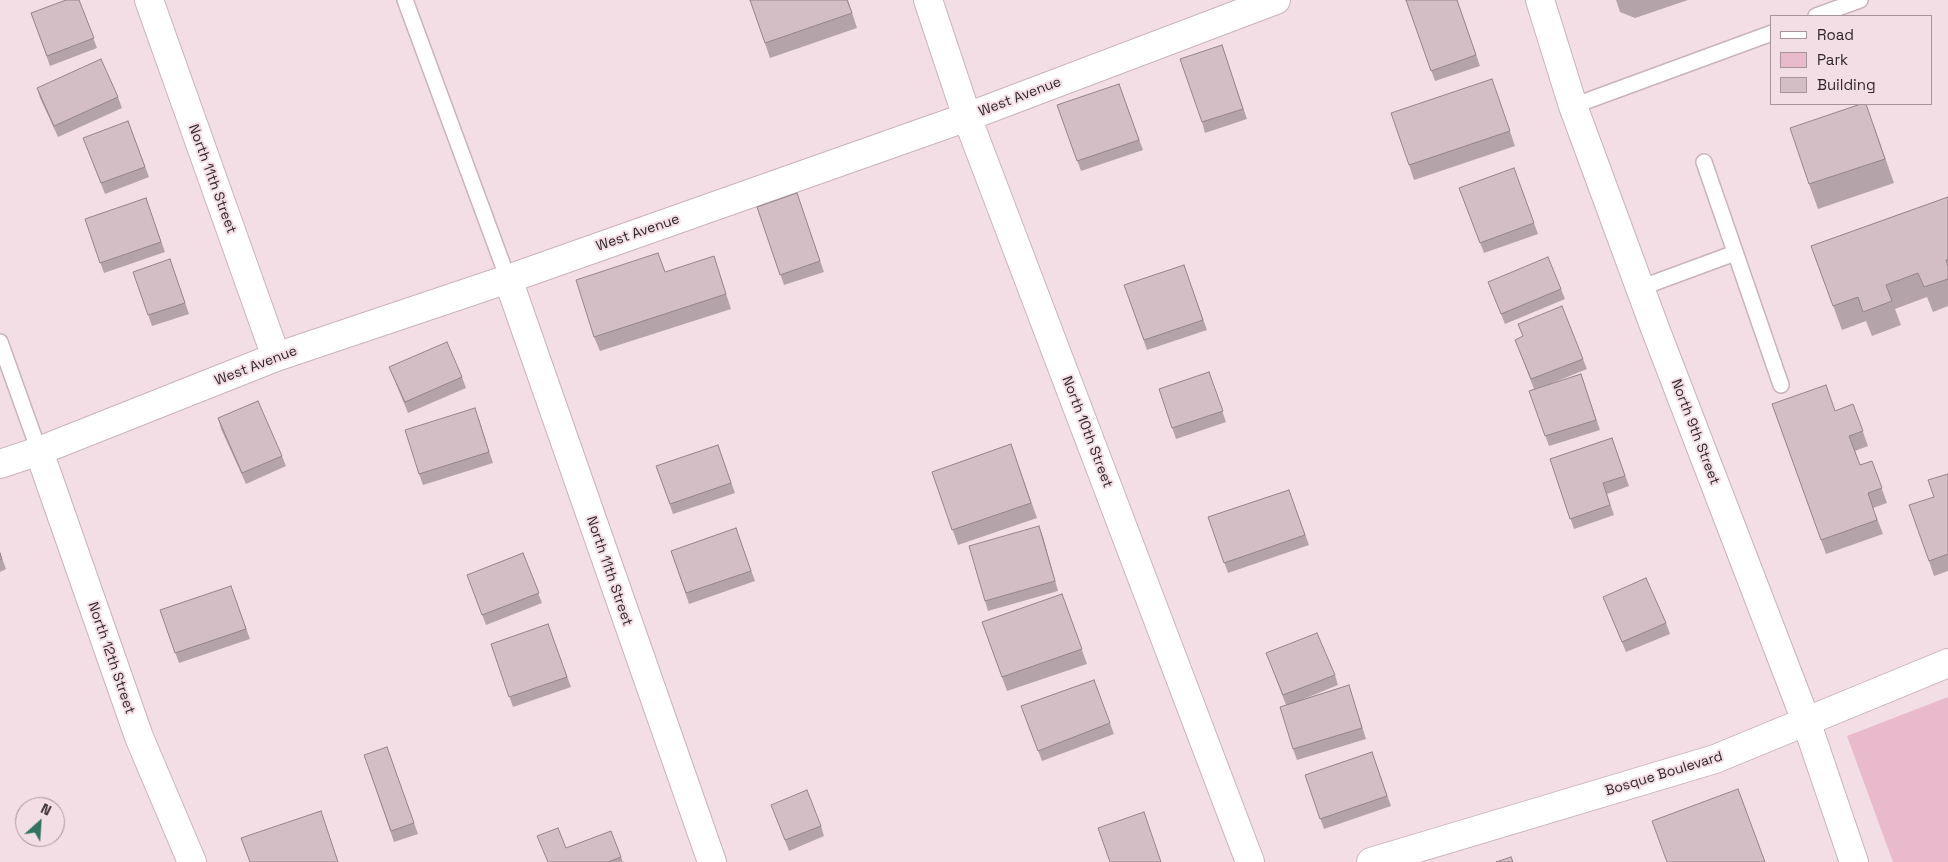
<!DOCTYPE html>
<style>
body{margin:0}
#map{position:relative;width:1948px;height:862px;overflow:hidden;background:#f4dee6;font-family:"Space Grotesk",sans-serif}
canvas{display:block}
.legend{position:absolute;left:1770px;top:15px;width:162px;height:90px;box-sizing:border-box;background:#f4dee6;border:1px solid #a5959b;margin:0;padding:6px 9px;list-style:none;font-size:15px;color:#2f272a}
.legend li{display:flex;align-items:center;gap:10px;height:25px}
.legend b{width:25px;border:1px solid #a5959b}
.north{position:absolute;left:15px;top:797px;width:50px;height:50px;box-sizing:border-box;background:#f4dee6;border:1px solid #a5959b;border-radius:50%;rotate:26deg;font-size:14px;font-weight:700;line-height:20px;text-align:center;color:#2f272a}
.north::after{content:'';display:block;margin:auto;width:18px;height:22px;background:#327362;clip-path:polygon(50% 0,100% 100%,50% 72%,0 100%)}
</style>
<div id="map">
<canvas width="1948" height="862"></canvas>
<ul class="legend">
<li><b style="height:6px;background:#fff"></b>Road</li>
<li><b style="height:14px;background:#e9b9cc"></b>Park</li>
<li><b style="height:14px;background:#d3bec6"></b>Building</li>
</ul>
<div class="north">N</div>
</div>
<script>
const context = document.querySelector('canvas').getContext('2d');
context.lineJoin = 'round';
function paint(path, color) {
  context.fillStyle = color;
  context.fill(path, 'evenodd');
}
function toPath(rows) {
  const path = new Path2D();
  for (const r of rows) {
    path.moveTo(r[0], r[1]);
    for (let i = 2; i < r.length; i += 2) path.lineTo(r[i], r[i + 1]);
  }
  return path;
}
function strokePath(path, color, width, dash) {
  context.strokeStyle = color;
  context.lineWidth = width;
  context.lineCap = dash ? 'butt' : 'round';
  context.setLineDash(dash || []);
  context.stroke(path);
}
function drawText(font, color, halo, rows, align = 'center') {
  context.font = font + ' "Space Grotesk",sans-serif';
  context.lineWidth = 4;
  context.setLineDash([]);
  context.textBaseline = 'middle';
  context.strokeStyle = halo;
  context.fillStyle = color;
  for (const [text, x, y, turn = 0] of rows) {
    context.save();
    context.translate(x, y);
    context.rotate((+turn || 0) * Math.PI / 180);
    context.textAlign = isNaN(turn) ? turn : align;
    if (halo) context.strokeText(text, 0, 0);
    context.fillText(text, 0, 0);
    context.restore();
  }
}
paint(toPath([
 [1948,697,1948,862,1893,862,1847,736]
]), '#e9b9cc');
const lane = toPath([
 [405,0,508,279],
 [1816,16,1860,0],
 [1573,106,1772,33],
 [1704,162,1781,385],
 [1640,288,1735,253],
 [0,342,39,451]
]);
const street = toPath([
 [149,0,276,357],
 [928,0,967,117,1250,862],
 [1540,0,1573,106,1653,323,1806,721,1854,862],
 [508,279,712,862],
 [39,451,139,737,192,862],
 [0,464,39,451,276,357,508,279,967,117,1276,0]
]);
const secondary = toPath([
 [1371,862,1715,759,1948,663]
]);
strokePath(lane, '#c9b4bc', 18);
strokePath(street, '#c9b4bc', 30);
strokePath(secondary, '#c9b4bc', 30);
strokePath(lane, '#fff', 15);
strokePath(street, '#fff', 28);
strokePath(secondary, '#fff', 28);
paint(toPath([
 [79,0,97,48,50,66,31,13],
 [750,0,848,0,857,28,770,58],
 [1406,0,1457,0,1480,66,1435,81],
 [1616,0,1688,0,1635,18,1620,12],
 [1222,45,1247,119,1205,133,1202,122],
 [1119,84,1143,150,1081,171,1057,105],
 [37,88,118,97,122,108,58,137,40,98],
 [1497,93,1515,146,1414,180,1409,165],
 [128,121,149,177,105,194,87,148],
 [1874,126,1894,183,1818,209,1809,184],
 [1514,168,1538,234,1484,253,1459,188],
 [797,193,824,272,784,285,757,207],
 [1948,197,1948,306,1933,312,1927,297,1895,309,1901,325,1872,336,1866,321,1842,330,1811,246],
 [146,198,165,252,104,273,85,219],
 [714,256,731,309,600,351,594,337],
 [170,259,189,314,152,326,133,272],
 [1184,265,1207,330,1147,350,1124,285],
 [1488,282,1561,289,1565,299,1505,324],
 [1518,324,1583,359,1587,369,1545,386,1581,374,1600,430,1549,446,1529,391,1534,389,1519,350,1523,336],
 [389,367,462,377,466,388,408,413],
 [1209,372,1226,422,1176,439,1159,389],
 [1772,404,1835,411,1853,404,1868,446,1855,451,1860,465,1872,461,1887,503,1873,508,1883,534,1826,554],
 [218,418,282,456,286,466,246,484,221,429],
 [479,419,493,463,423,485,419,474],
 [1612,438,1629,486,1607,494,1614,515,1574,529,1550,459],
 [1011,444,1037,518,958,545,932,472],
 [718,445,735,493,673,514,656,466],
 [1948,474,1948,571,1934,576,1929,561,1934,497],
 [1289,490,1309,545,1228,573,1208,517],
 [1039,526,1058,591,988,611,985,601],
 [736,528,755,581,689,604,671,551],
 [0,553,6,569,0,572],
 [523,553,542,603,486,625,467,575],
 [231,586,250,639,179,663,160,610],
 [1062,594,1087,664,1007,691,982,622],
 [1603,597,1666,623,1670,634,1626,652],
 [548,624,571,687,513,707,491,644],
 [1270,663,1335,675,1338,685,1301,700,1349,685,1366,739,1297,760,1293,749,1286,705],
 [1094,680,1114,734,1042,761,1021,706],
 [387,747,418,834,394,842,364,755],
 [1372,752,1391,806,1324,829,1305,775],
 [775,815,821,826,824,836,789,851],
 [611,831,623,862,547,862,566,848]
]), '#b5a3aa');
paint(toPath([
 [1039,526,1043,537,1058,591,1055,581]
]), '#94858b');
const building = toPath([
 [66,0,79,0,94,38,47,56,31,13,66,0],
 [750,0,847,0,852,13,765,43,750,0],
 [1406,0,1457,0,1476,55,1431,71,1406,0],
 [1222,45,1243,109,1202,122,1180,59,1222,45],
 [101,59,118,97,54,126,37,88,101,59],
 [1492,79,1510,131,1409,165,1391,113,1492,79],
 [1119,84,1139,140,1077,161,1057,105,1119,84],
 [1861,104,1866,104,1885,159,1809,184,1790,128,1861,104],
 [128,121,145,167,101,183,83,138,128,121],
 [1514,168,1534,223,1480,243,1459,188,1514,168],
 [797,193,820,261,780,275,757,207,797,193],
 [1948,197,1948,260,1946,260,1948,266,1948,279,1924,287,1918,273,1886,285,1892,301,1863,312,1858,297,1833,306,1811,246,1948,197],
 [146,198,161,242,100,263,85,219,146,198],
 [658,253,665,272,714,256,726,294,594,337,576,280,658,253],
 [1548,257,1561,289,1501,314,1488,282,1548,257],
 [170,259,185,303,148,315,133,272,170,259],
 [1184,265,1203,320,1144,340,1124,285,1184,265],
 [1562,306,1583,359,1531,379,1515,340,1523,336,1518,324,1562,306],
 [447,342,462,377,405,402,389,367,447,342],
 [1209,372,1223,411,1172,428,1159,389,1209,372],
 [1581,374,1596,420,1545,436,1529,391,1581,374],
 [1826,385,1835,411,1853,404,1863,431,1849,436,1860,465,1872,461,1882,488,1868,493,1877,520,1821,540,1772,404,1826,385],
 [258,401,282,456,242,473,218,418,258,401],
 [475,408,489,452,419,474,405,430,475,408],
 [1612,438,1625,476,1603,483,1610,505,1570,519,1550,459,1612,438],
 [1011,444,1031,503,952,530,932,472,1011,444],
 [718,445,731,483,670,504,656,466,718,445],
 [1948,474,1948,554,1929,561,1909,505,1934,497,1928,480,1948,474],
 [1289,490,1305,535,1224,563,1208,517,1289,490],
 [1039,526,1055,581,985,601,969,546,1039,526],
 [736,528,751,571,686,593,671,551,736,528],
 [0,553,2,559,0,560,0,553],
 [523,553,539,593,482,615,467,575,523,553],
 [1646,578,1666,623,1622,642,1603,597,1646,578],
 [231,586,246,629,175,653,160,610,231,586],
 [1062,594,1082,649,1002,677,982,622,1062,594],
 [548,624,567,677,509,697,491,644,548,624],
 [1317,633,1335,675,1283,695,1266,653,1317,633],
 [1094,680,1110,723,1038,751,1021,706,1094,680],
 [1349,685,1362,728,1293,749,1280,707,1349,685],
 [387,747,414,823,391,831,364,755,387,747],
 [1372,752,1387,796,1320,819,1305,775,1372,752],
 [1738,789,1765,862,1667,862,1652,821,1738,789],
 [807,790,821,826,785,840,771,805,807,790],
 [321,811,338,862,250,862,241,838,321,811],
 [1144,812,1161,862,1110,862,1098,828,1144,812],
 [558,828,566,848,611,831,621,857,608,862,548,862,537,836,558,828],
 [1511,857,1513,862,1496,862,1511,857]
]);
paint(building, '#d3bec6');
strokePath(building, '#94858b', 1);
drawText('14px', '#2f272a', '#f4dee6', [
 ["West Avenue",1020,97,-21],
 ["North 11th Street",212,179,70],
 ["West Avenue",638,233,-19],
 ["West Avenue",256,366,-21],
 ["North 10th Street",1087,432,69],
 ["North 9th Street",1695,432,69],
 ["North 11th Street",609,571,71],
 ["North 12th Street",111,658,71],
 ["Bosque Boulevard",1664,774,-17]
]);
</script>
